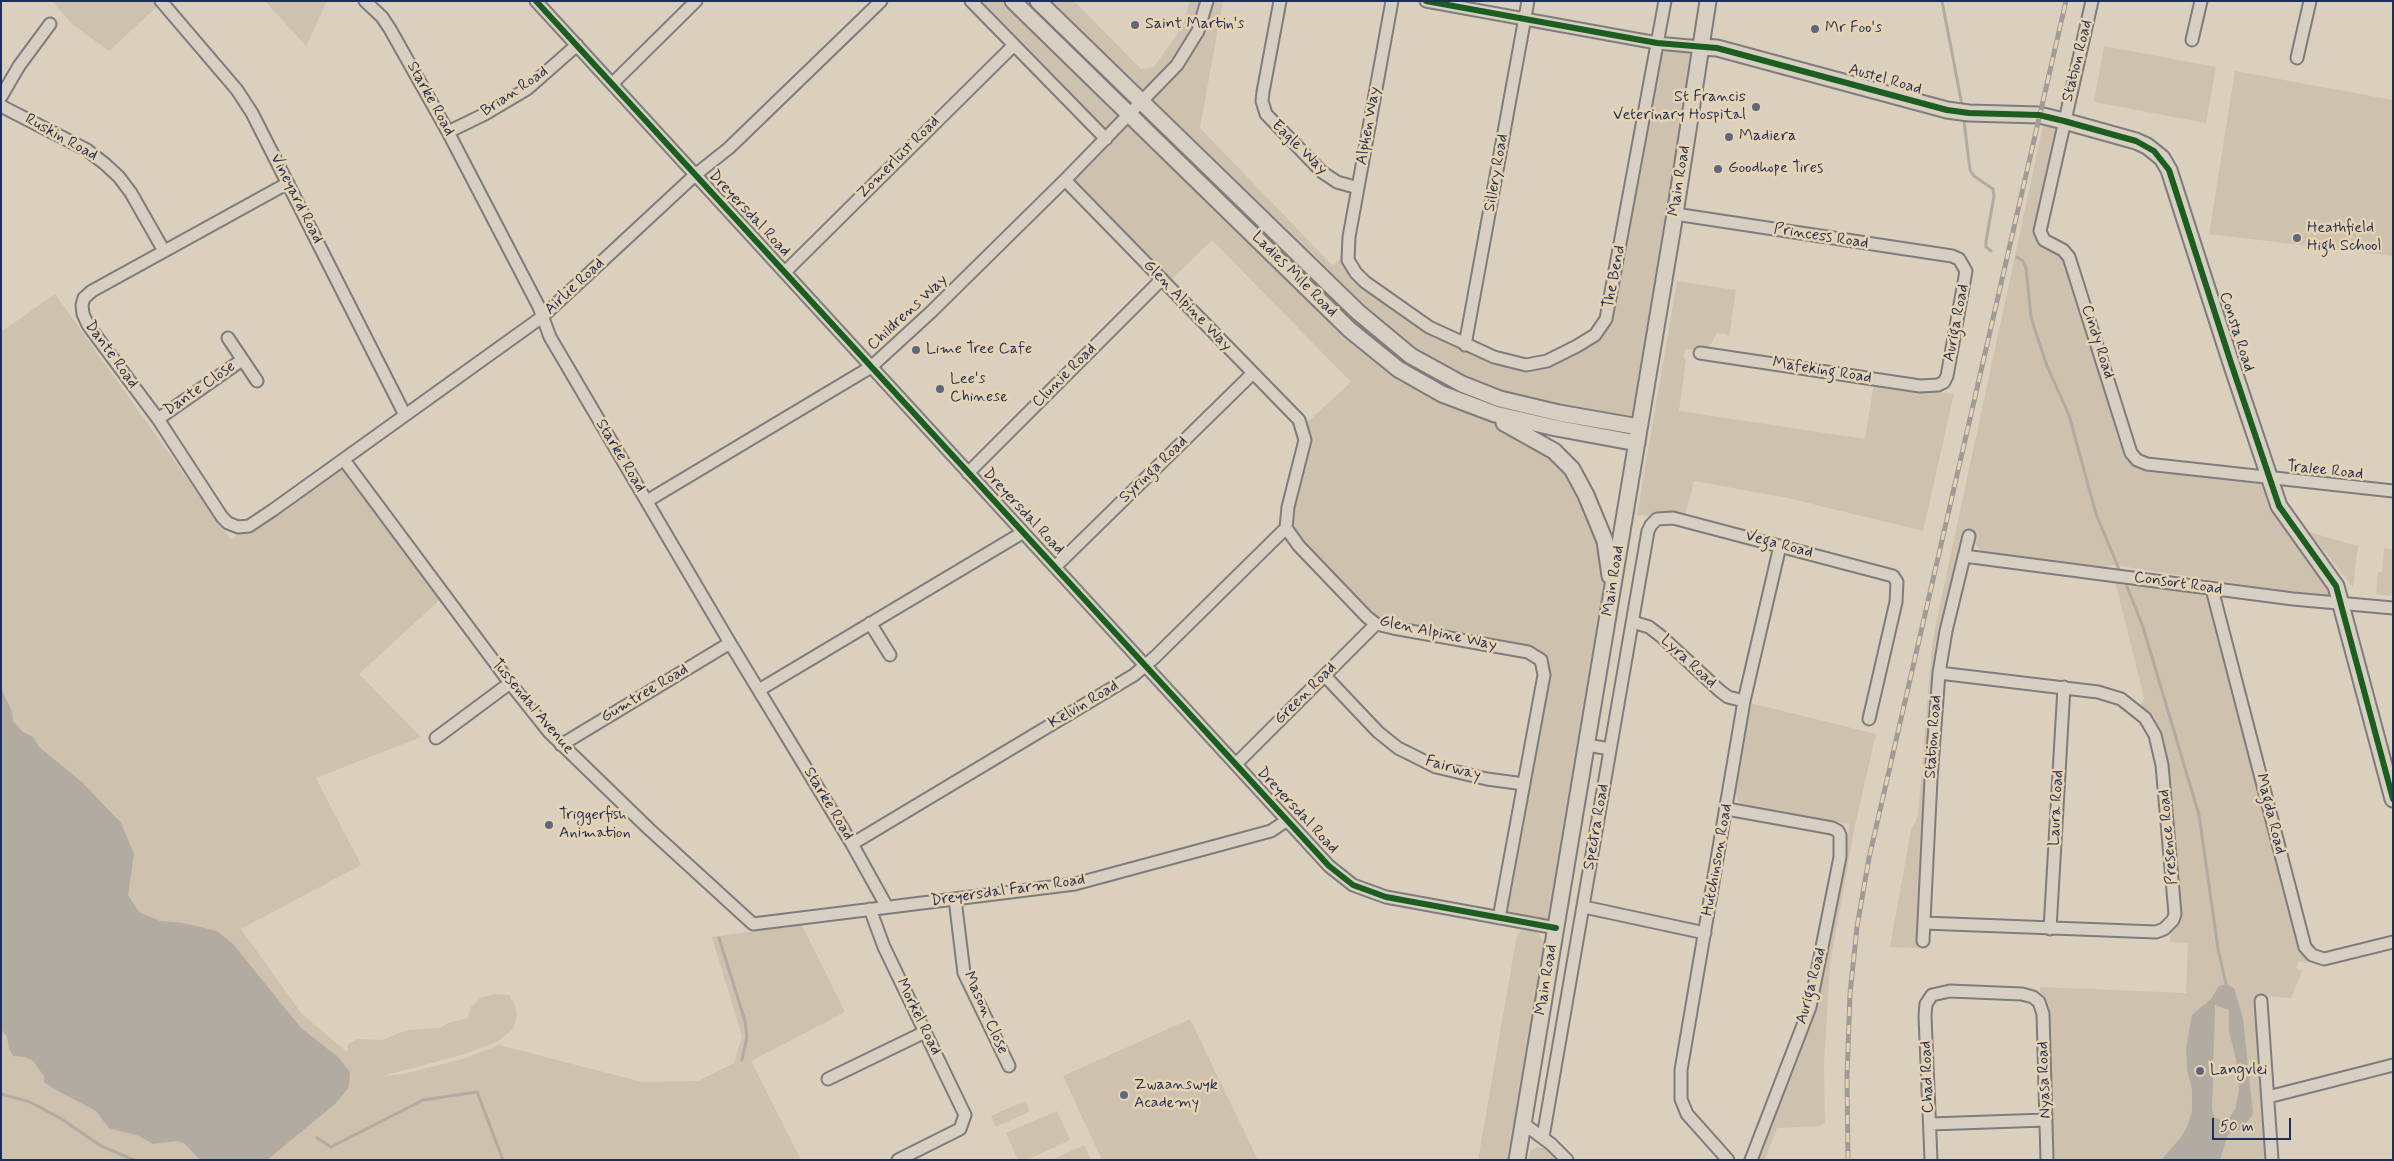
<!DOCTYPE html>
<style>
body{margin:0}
#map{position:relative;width:2394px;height:1161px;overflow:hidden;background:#dbd0be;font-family:Mynerve,sans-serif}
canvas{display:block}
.frame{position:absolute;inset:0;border:2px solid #1b2f5e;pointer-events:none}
.scale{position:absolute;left:2212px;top:1118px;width:79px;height:22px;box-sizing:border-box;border:2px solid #1b2f5e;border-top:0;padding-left:6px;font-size:15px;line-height:18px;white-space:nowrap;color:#1b2f5e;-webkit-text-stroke:4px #e8d3b1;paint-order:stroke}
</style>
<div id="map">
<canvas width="2394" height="1161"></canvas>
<div class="frame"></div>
<div class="scale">50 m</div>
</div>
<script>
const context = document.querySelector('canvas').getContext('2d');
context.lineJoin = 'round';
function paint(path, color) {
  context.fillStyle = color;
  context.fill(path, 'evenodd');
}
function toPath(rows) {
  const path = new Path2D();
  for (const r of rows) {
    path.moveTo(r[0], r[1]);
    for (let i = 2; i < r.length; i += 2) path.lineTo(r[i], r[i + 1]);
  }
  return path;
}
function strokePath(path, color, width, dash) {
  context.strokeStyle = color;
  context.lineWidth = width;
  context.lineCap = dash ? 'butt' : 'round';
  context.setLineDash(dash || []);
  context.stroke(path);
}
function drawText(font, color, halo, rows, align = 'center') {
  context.font = font + ' Mynerve,sans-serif';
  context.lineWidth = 5;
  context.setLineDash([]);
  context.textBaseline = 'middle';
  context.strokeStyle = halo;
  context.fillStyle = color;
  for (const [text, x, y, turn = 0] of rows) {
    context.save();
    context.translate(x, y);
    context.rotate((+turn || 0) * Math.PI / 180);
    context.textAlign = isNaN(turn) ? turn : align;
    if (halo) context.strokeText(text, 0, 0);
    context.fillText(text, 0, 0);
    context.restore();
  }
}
paint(toPath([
 [52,1,160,1,161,3,109,51,72,24],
 [265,1,327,1,306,46],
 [971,1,1013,1,1378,354,1521,431,1564,460,1610,568,1556,928,1499,918,1541,660,1376,624,1286,528,1302,425,1312,418,1351,382,1212,240,1167,284,1065,180,1105,139],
 [1038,1,1074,1,1141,69,1154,67,1182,27,1190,1,1223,1,1200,128,1333,266,1347,251,1352,267,1465,345,1536,364,1601,327,1657,43,1701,47,1639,427,1559,413,1426,366],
 [2104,46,2216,67,2206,123,2094,102],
 [2235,71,2393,100,2393,256,2209,234],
 [2044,121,2057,127,2034,227,2034,236,2042,248,2060,255,2066,262,2128,457,2145,468,2264,485,2330,589,2330,593,2324,597,2113,565,2104,567,1981,551,1975,544,1975,536,1963,534,1942,626,1932,689,1917,948,1890,947,1911,830,1918,816,1932,646,1936,623],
 [1677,281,1736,290,1729,337,1726,334,1717,333,1711,344,1705,347,1697,347,1696,350,1685,349,1684,358,1686,359,1679,411,1865,439,1874,383,1954,394,1923,531,1788,498,1694,481,1685,515,1668,511,1650,516,1637,515],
 [55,294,231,540,246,527,344,462,444,596,359,674,421,737,316,778,361,865,241,929,302,1014,347,1052,348,1044,358,1039,382,1040,407,1030,440,1028,448,1023,468,1018,471,1007,480,998,495,994,509,995,515,1006,517,1016,513,1029,497,1042,461,1055,383,1076,403,1074,463,1059,499,1045,642,1082,698,1081,734,1063,742,1037,712,937,802,925,845,1012,751,1061,801,1160,1,1160,1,332],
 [2309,532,2358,546,2353,587],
 [2384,548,2393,549,2393,596,2376,594,2378,572,2382,572],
 [2115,581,2122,582,2123,586,2131,587,2131,583,2199,592,2208,599,2299,947,2308,960,2306,963,2299,961,2296,968,2302,971,2291,998,2256,996,2267,1160,2053,1160,2047,1002,2040,992,2040,987,2186,993,2188,943,2170,942,2171,932,2178,923,2181,910,2167,752,2159,730,2140,707,2144,698],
 [1750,703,1876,734,1855,825,1830,965,1824,1064,1825,1123,1820,1126,1777,1128,1765,1160,1757,1160,1817,1001,1850,824,1748,808,1738,801,1735,790],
 [1523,929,1537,932,1545,943,1508,1160,1478,1160,1517,935],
 [1190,1019,1258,1160,1102,1160,1063,1076],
 [1025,1101,1030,1111,996,1127,991,1116],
 [1057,1111,1070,1140,1027,1160,1018,1160,1006,1133],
 [1084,1145,1091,1160,1052,1160],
 [1539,1147,1548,1150,1558,1160,1528,1160,1531,1150]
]), '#cec1ae');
paint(toPath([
 [1,688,12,712,13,721,23,732,33,737,39,747,83,783,121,823,134,854,128,895,139,912,160,921,183,923,217,931,233,944,301,1028,338,1057,350,1072,349,1087,335,1104,267,1160,200,1160,184,1143,177,1141,153,1144,139,1136,109,1128,96,1111,54,1089,44,1082,44,1076,33,1061,25,1057,13,1056,9,1049,7,1037,1,1029],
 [2226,984,2234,988,2243,1018,2253,1114,2242,1129,2230,1133,2227,1137,2220,1160,2161,1160,2179,1140,2187,1127,2192,1111,2192,1090,2187,1070,2186,1048,2192,1015,2211,999,2219,986],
 [2215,1005,2229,1010,2229,1031,2236,1059,2239,1089,2236,1107,2230,1117,2222,1121,2214,1117,2212,1109]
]), '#b2aba1');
strokePath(toPath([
 [1942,1,1962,105],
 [1964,121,1970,170,1974,176,1993,189,1994,196,1986,241,1986,247,1991,251],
 [2017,257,2023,261,2026,268,2031,317,2038,339,2047,366,2069,415,2096,514,2121,574],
 [2124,579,2143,627,2199,815,2218,949,2226,984],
 [719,938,745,1021,747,1037,742,1060],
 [1,1094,30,1102,60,1118,101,1146,134,1160],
 [317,1138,331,1147,423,1100,477,1092,503,1160]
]), '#b2aba1', 3);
const street = toPath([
 [161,1,237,90,252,113,405,415],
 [365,1,382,17,390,29,448,132,539,307,550,337,730,643,852,844,887,907],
 [536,1,1329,866,1353,885,1386,897,1556,928],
 [971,1,1106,139],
 [1280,1,1263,92,1262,101,1266,114,1322,172,1337,182,1358,188],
 [1392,1,1349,237,1348,260,1356,273,1365,282,1429,327,1494,357,1526,365,1547,361,1577,346,1595,335,1606,319,1665,1],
 [1426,1,1657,43,1701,47],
 [2092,1,2040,231,2044,240,2063,250,2069,257,2131,453,2137,460,2147,464,2393,491],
 [2192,40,2201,1],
 [2297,58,2310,1],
 [612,84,696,1],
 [1,97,19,66,50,24],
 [1,106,87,150,105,164,119,177,131,193,164,251],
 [448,132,485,114,527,89,577,45],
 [1065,180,1299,420,1305,440,1288,507,1286,528,1299,546,1367,617,1376,624,1393,628,1528,652,1541,660,1544,675,1499,918],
 [288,183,92,291,84,298,82,305,83,314,88,325,158,419,222,517,228,523,238,527,249,526,273,510,542,317,695,175,729,148,881,1],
 [1675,214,1952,256,1959,259,1966,271,1947,376,1944,382,1938,385,1920,386,1700,353],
 [785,272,1014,45],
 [228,338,257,381],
 [1465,345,1528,1],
 [158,419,242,360],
 [344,460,510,683,549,732,649,829,753,924,1075,884,1271,831,1286,821],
 [968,473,1162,279],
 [647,501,871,367,931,312,1065,180,1177,65,1198,31,1207,1],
 [1964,556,2293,599,2393,608],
 [1055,567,1253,373],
 [2212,589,2305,947,2312,955,2324,959,2393,942],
 [1633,622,1649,627,1662,637,1720,691,1728,697,1744,701],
 [870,623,890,655],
 [1325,676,1378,732,1398,748,1436,767,1487,779,1524,784],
 [759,690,1022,533],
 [436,738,510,683],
 [561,745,730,643],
 [1587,745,1610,749],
 [1236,764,1376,624],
 [1727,809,1832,828,1838,831,1840,835,1840,857,1810,1007,1751,1160],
 [852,844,1134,675,1155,657,1286,528],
 [955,899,964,973,1009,1066],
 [1584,907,1705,933],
 [870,909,884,947,965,1115,960,1129,898,1160],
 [1924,923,2156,932,2164,929,2173,920,2175,914,2162,765,2155,735,2145,718,2121,699,2098,692,1939,673],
 [2050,929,2064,687],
 [1923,941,1931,779,1939,673,1946,631,1969,536],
 [2261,1001,2272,1160],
 [828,1079,925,1032],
 [2268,1097,2393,1065],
 [1524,1124,1551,1144,1567,1160],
 [1930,1124,2046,1120],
 [1543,1137,1648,531,1651,525,1657,519,1673,518,1893,576,1897,582,1896,602,1869,719],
 [1728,1160,1687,1114,1681,1099,1681,1070,1744,701,1780,546],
 [1931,1160,1925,1016,1926,1004,1932,995,1950,991,2022,994,2033,997,2039,1002,2043,1014,2047,1160]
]);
const secondary = toPath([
 [1013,1,1350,330,1398,369,1442,394,1495,414,1556,428,1637,443],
 [1038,1,1358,312,1411,356,1462,384,1500,399,1559,413,1639,427],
 [1701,47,1717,48,1947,110,1969,113,2039,115,2064,121,2136,141,2147,146,2162,158,2169,170,2231,363,2279,506,2336,586,2393,799],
 [1504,423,1554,451,1572,469,1586,495,1605,541,1610,576],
 [1517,1160,1675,214,1708,1]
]);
strokePath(street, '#7e7c7d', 15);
strokePath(secondary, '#7e7c7d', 19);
strokePath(street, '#d7cfc2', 11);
strokePath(secondary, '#d7cfc2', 15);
const rail = toPath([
 [1848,1160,1847,1077,1850,994,1857,927,1869,858,2066,1]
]);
strokePath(rail, '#9f9b99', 5);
strokePath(rail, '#e8d3b1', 3, [9]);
strokePath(toPath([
 [536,1,1329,866,1353,885,1386,897,1556,928],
 [1426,1,1657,43,1717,48,1947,110,1969,113,2039,115,2064,121,2136,141,2154,151,2169,170,2231,363,2279,506,2336,586,2393,799]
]), '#1b5e20', 6);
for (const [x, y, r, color] of [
 [1135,25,5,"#5e6780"],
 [1815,29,5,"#5e6780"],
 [1756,107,5,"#5e6780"],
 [1729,137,5,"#5e6780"],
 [1718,169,5,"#5e6780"],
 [2297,238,5,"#5e6780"],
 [916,350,5,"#5e6780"],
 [940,389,5,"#5e6780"],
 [549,825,5,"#5e6780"],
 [2200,1071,5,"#5e6780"],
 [1124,1095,5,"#5e6780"]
]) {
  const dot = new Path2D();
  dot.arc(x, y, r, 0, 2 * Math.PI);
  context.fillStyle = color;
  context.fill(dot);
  strokePath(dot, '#e8d3b1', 2);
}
drawText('16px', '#1b2f5e', '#e8d3b1', [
 ["Saint Martin's",1145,25],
 ["Mr Foo's",1825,29],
 ["St Francis",1746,98,"right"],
 ["Veterinary Hospital",1746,116,"right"],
 ["Madiera",1739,137],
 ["Goodhope Tires",1728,169],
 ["Heathfield",2307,229],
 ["High School",2307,247],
 ["Lime Tree Cafe",926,350],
 ["Lee's",950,380],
 ["Chinese",950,398],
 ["Triggerfish",559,816],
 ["Animation",559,834],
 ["Langvlei",2210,1071],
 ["Zwaanswyk",1134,1086],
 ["Academy",1134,1104]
], 'left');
drawText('16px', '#1b2f5e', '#e8d3b1', [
 ["Station Road",2078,61,-76],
 ["Austel Road",1885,80,16],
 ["Brian Road",515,92,-34],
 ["Starke Road",430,99,61],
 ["Alphen Way",1369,126,-80],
 ["Ruskin Road",61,138,29],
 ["Eagle Way",1299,148,44],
 ["Zomerlust Road",899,158,-45],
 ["Sillery Road",1497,173,-80],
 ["Main Road",1680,181,-81],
 ["Vineyard Road",296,199,63],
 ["Dreyersdal Road",749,214,47],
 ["Princess Road",1821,237,9],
 ["Ladies Mile Road",1294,275,45],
 ["The Bend",1615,277,-79],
 ["Airlie Road",575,287,-43],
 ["Glen Alpine Way",1187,306,46],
 ["Childrens Way",908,313,-43],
 ["Auriga Road",1957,323,-79],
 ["Consta Road",2236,332,72],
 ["Cindy Road",2097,342,72],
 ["Dante Road",111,355,54],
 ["Mafeking Road",1822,371,9],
 ["Clunie Road",1065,376,-45],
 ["Dante Close",200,389,-35],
 ["Starke Road",620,456,59],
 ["Syringa Road",1154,470,-44],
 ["Tralee Road",2325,471,6],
 ["Dreyersdal Road",1023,512,47],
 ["Vega Road",1779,545,15],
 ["Main Road",1614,581,-81],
 ["Consort Road",2178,584,8],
 ["Glen Alpine Way",1438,634,12],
 ["Lyra Road",1688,662,43],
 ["Gumtree Road",645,694,-31],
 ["Green Road",1306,694,-45],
 ["Kelvin Road",1084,705,-31],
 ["Tussendal Avenue",532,707,50],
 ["Station Road",1934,737,-86],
 ["Fairway",1453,769,16],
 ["Starke Road",828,804,59],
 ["Laura Road",2057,808,-87],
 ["Dreyersdal Road",1297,811,47],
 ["Magda Road",2270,814,76],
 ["Spectra Road",1597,827,-80],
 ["Presence Road",2169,837,-95],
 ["Hutchinson Road",1718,860,-80],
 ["Dreyersdal Farm Road",1008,891,-8],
 ["Main Road",1547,980,-81],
 ["Auriga Road",1812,986,-75],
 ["Mason Close",985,1013,66],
 ["Morkel Road",918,1017,64],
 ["Chad Road",1928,1077,-92],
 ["Nyasa Road",2045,1080,-92]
]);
</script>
